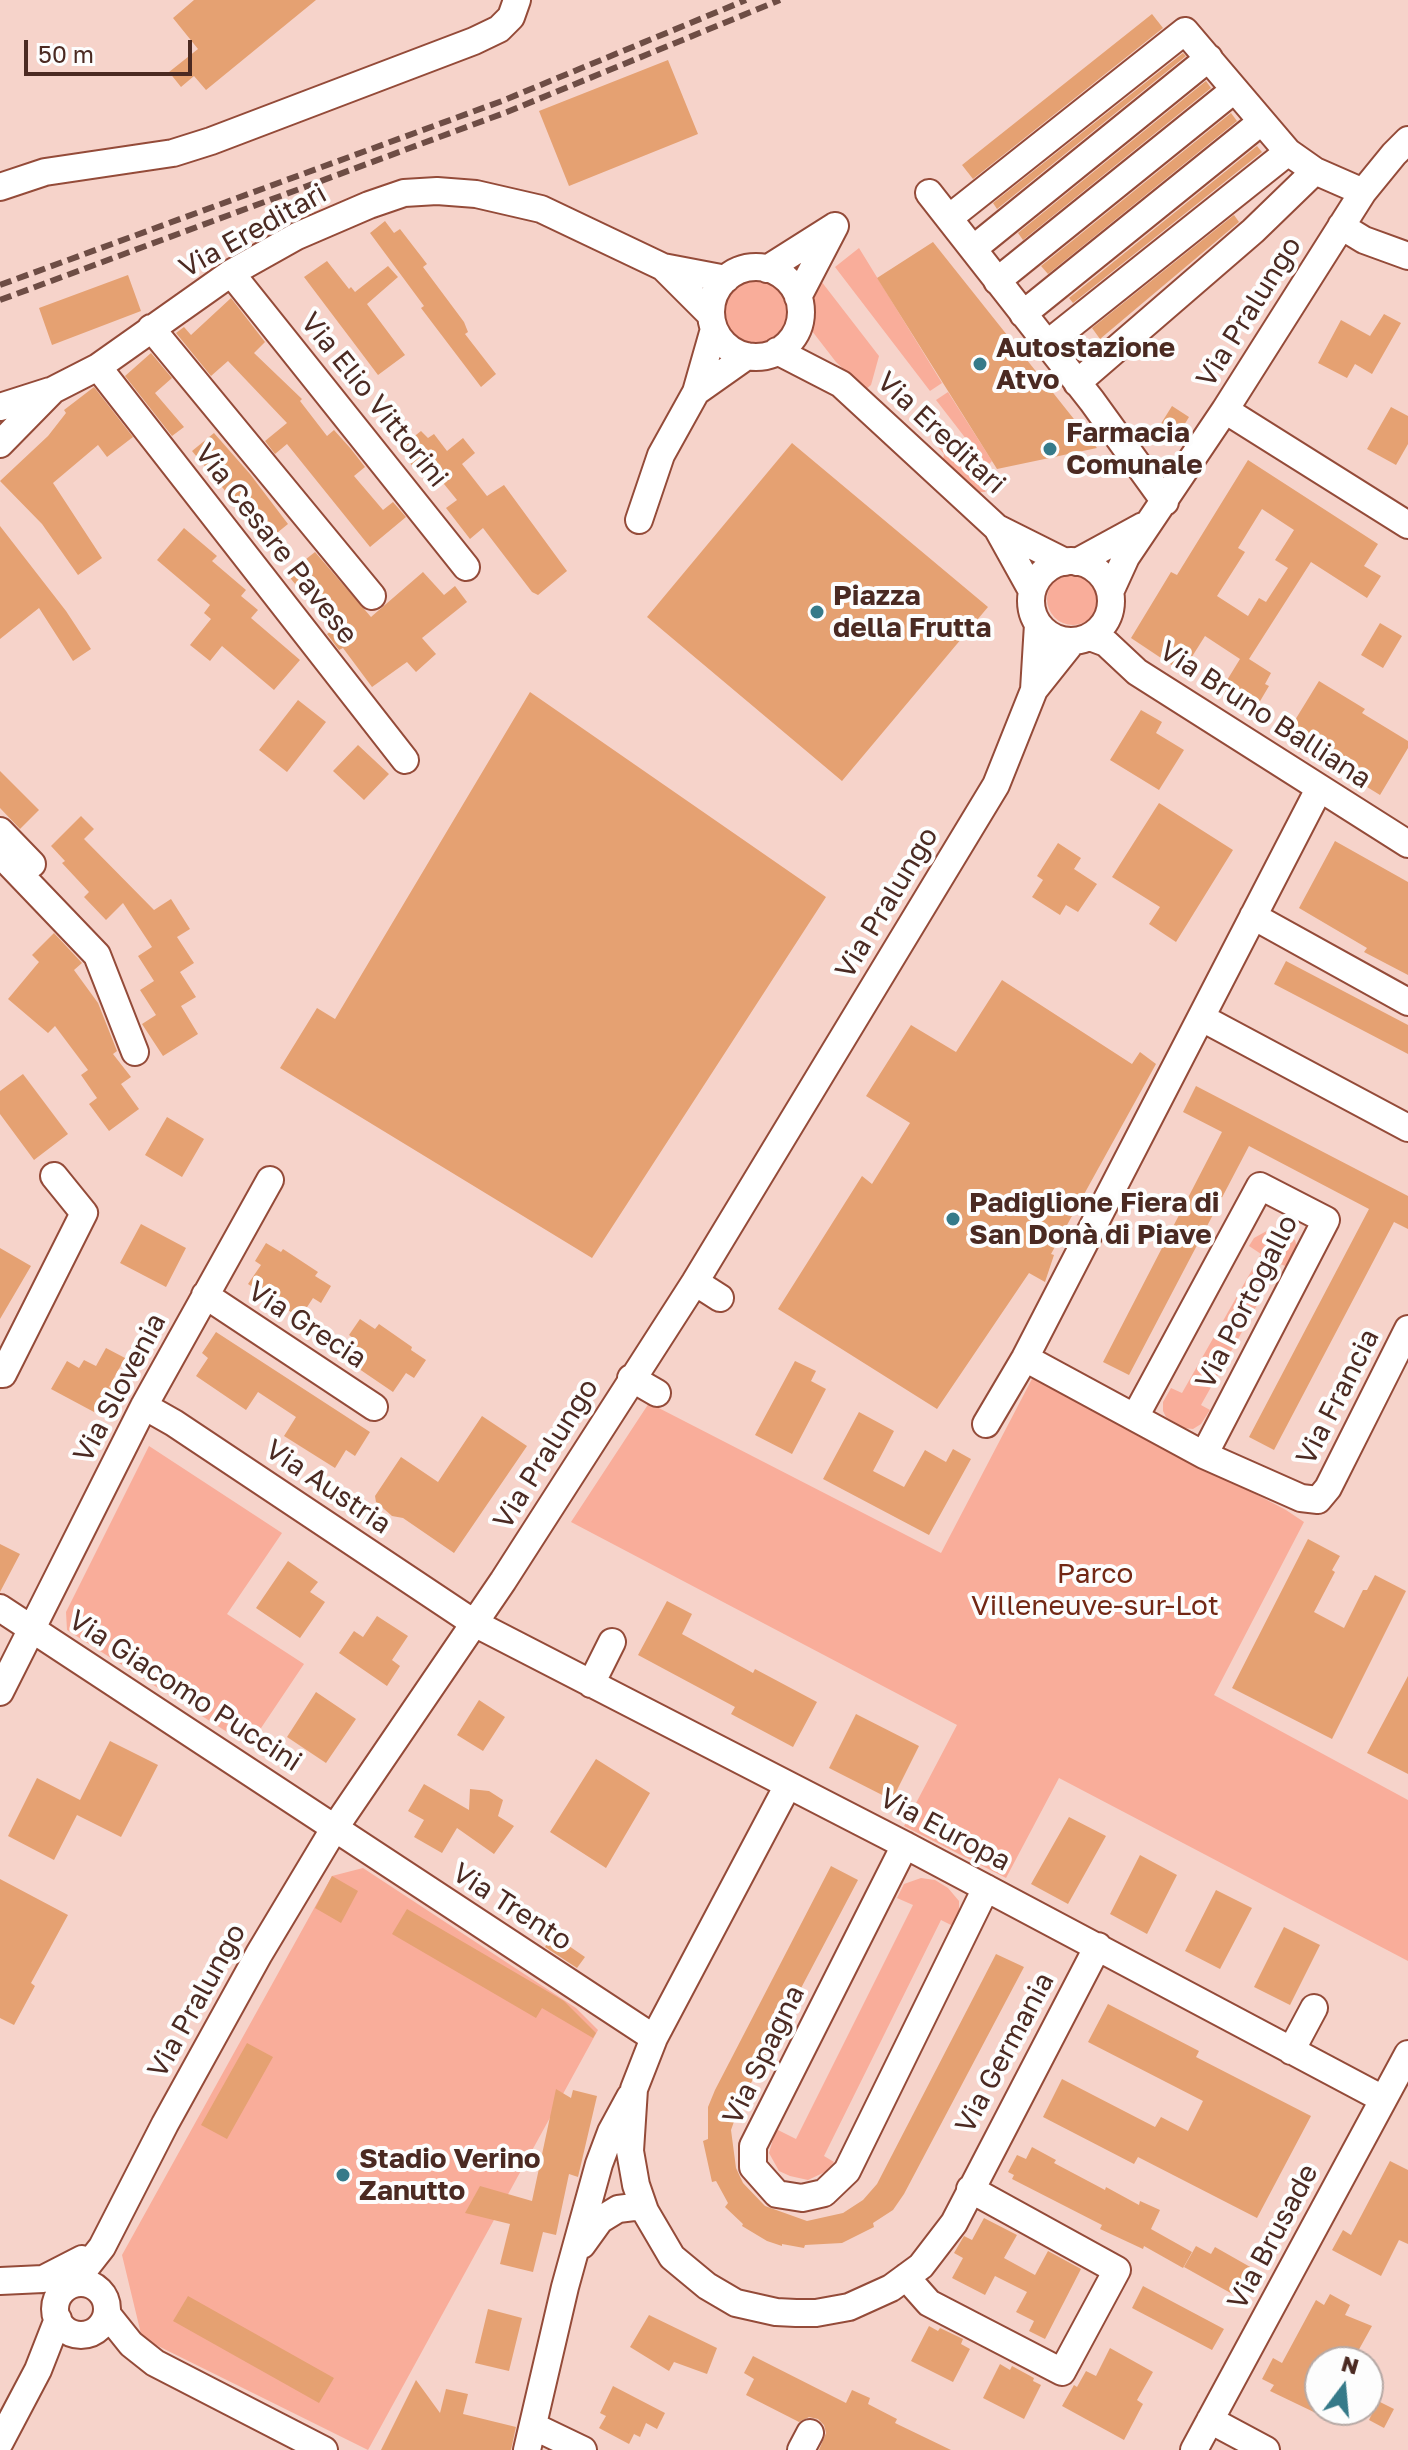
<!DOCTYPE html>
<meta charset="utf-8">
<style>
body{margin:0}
#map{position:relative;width:1408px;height:2450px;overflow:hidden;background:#f6d3ca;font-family:"Golos Text",sans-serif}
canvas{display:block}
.north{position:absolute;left:1304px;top:2346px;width:80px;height:80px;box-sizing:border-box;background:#fdfdfd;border:2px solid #b6a9a5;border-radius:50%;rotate:16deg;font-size:22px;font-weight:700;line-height:32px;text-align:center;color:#4b2a22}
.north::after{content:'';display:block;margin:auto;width:28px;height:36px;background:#367a89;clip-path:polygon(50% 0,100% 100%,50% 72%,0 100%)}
.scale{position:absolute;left:24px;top:40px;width:168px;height:36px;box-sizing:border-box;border:4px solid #4b2a22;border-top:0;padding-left:10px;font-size:24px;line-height:28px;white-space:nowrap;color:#4b2a22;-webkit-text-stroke:6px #fdfdfd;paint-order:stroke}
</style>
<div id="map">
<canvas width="1408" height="2450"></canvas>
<div class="north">N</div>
<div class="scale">50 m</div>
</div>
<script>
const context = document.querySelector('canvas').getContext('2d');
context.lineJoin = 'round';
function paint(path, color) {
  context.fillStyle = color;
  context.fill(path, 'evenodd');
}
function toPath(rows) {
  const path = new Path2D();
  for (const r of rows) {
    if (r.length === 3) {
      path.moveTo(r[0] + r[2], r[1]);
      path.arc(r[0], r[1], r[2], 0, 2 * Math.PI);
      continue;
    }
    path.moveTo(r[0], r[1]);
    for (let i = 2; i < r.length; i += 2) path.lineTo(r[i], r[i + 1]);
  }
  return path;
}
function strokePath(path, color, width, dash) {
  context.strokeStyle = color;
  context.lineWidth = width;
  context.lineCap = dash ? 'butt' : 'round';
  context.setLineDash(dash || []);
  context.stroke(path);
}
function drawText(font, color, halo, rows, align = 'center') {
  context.font = font + ' "Golos Text",sans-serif';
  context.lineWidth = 8;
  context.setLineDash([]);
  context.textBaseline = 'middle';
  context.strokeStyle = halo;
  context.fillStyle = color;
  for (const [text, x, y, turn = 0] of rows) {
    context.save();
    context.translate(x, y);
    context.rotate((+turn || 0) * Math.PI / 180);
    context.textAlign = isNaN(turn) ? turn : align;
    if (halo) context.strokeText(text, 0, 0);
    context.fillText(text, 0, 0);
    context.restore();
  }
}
paint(toPath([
 [859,248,942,383,930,391,835,267],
 [757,311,33],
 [821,281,879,356,871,385,865,390,836,362,812,331,813,297],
 [948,392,992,461,987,466,936,400],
 [939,433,986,492,975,492,942,466,944,454,938,447],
 [1073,599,26],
 [1272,1228,1281,1230,1295,1240,1297,1248,1291,1268,1280,1264,1201,1405,1210,1410,1201,1424,1193,1429,1184,1428,1166,1417,1163,1411,1163,1402,1171,1388,1182,1393,1261,1254,1249,1246,1254,1238],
 [1033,1377,1286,1510,1304,1522,1214,1695,1408,1800,1408,1961,1059,1778,1006,1878,904,1826,957,1725,571,1522,649,1403,941,1553],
 [149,1446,282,1533,227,1614,304,1664,249,1746,67,1630,66,1612],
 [363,1868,576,2008,598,2030,368,2450,142,2338,122,2255,332,1876],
 [921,1878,935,1880,948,1888,959,1901,959,1913,953,1926,941,1920,824,2156,834,2162,827,2171,808,2180,790,2176,779,2171,769,2153,776,2129,796,2139,913,1905,897,1898,904,1884]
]), '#f9ad9a');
paint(toPath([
 [194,0,316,0,206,90,194,76,181,87,169,72,198,49,173,18],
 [1152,14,1163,28,973,179,962,165],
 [1183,53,1186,56,997,209,993,203],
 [668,60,698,134,569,186,539,111],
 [1206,81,1211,88,1023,240,1018,233],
 [1231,113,1237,121,1048,274,1041,266],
 [1257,146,1262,152,1073,303,1069,298],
 [1234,215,1239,222,1100,339,1092,328],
 [385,221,394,233,400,229,427,264,423,267,464,322,468,332,465,334,496,374,481,387,421,308,424,306,370,233],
 [933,242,1097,448,997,469,877,278],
 [327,261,349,289,351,287,355,292,388,266,398,277,367,304,405,355,378,375,304,277],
 [128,275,141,311,52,345,39,308],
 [231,298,265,342,254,353,302,399,300,401,327,436,334,430,351,449,365,467,354,476,383,510,393,502,406,517,370,547,287,444,275,454,265,441,287,423,228,361,211,376,176,333,184,327,191,335],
 [1384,314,1401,323,1372,374,1355,364,1347,378,1318,363,1341,320,1370,336],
 [151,353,172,378,155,393,184,427,172,436,125,376],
 [94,387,133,437,107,457,98,445,53,483,102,558,78,575,42,524,0,481,48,436,66,413,64,410],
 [1172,406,1189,417,1175,440,1157,430],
 [1391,407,1408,416,1408,444,1396,465,1367,449],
 [421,431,428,438,434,434,447,451,463,438,475,453,462,464,487,496,504,485,567,571,538,595,532,592,483,528,470,539,446,508,457,500,431,468,421,476,410,463,414,460,402,446],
 [214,433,250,474,288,524,267,541,192,451],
 [792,443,988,607,842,781,647,617],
 [1248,460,1378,544,1364,566,1381,576,1367,598,1311,562,1249,659,1271,673,1265,684,1269,686,1253,713,1221,690,1240,659,1205,636,1188,663,1179,658,1173,666,1131,638,1171,572,1177,575],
 [1262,509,1294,530,1275,560,1288,568,1266,602,1259,598,1248,616,1217,596,1245,552,1238,548],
 [0,526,66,611,91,649,73,661,39,608,0,639],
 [184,528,217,556,212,561,246,590,241,596,258,610,251,618,300,660,274,690,222,646,210,661,190,645,211,619,204,613,210,605,157,560],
 [315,552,371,617,423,572,444,595,455,586,467,602,422,638,436,654,416,672,407,662,372,687,343,648,339,650,327,634,338,627,314,596,308,600,287,574],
 [1380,623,1402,636,1383,668,1361,655],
 [1319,681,1365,709,1362,713,1408,741,1408,748,1380,795,1346,774,1353,763,1292,725],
 [530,692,826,897,592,1258,280,1068,317,1008,335,1019],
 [298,700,326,722,287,772,259,750],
 [1141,710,1162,722,1156,733,1184,750,1159,790,1110,760],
 [358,745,389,774,364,800,333,771],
 [0,771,39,810,20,829,0,808],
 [1159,803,1233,850,1176,942,1149,924,1160,907,1112,877],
 [81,816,94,829,84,839,154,910,171,899,190,929,177,937,194,963,180,972,196,997,181,1006,198,1034,163,1056,142,1024,156,1015,140,990,154,981,138,956,152,947,123,903,106,920,84,897,89,892,62,863,65,861,51,846],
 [1335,841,1408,882,1408,975,1364,952,1367,948,1299,908],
 [1058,843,1081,858,1074,869,1097,884,1078,912,1066,905,1060,915,1032,897,1043,880,1037,876],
 [54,933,82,963,74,970,98,1003,117,1051,113,1054,131,1077,121,1084,139,1109,109,1131,89,1104,97,1098,81,1075,88,1070,55,1026,48,1033,8,999,39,962,32,955],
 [1286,961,1408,1025,1408,1054,1274,984],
 [1002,980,1132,1064,1140,1052,1156,1064,1051,1254,1054,1255,1045,1282,1029,1273,937,1409,778,1309,862,1176,872,1184,910,1123,866,1096,911,1025,956,1052],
 [23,1074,68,1134,34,1160,0,1114,0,1091],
 [1196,1086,1408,1196,1408,1229,1394,1222,1274,1450,1249,1437,1369,1209,1249,1146,1129,1375,1103,1362,1222,1132,1183,1112],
 [167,1117,204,1139,182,1177,145,1155],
 [141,1224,186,1248,166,1287,120,1263],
 [266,1243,281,1252,283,1249,318,1272,315,1276,331,1286,321,1303,313,1298,300,1318,248,1284,261,1265,255,1261],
 [0,1248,31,1266,0,1319],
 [360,1319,375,1329,379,1324,412,1347,411,1350,426,1360,414,1378,406,1373,393,1392,343,1358,356,1340,349,1335],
 [216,1332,370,1432,355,1456,346,1450,335,1468,284,1436,296,1417,258,1392,246,1410,196,1376,208,1358,202,1353],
 [106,1348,125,1358,109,1387,113,1390,102,1408,97,1406,94,1412,51,1389,67,1361,79,1368,84,1360,96,1366],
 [795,1361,816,1371,811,1381,826,1389,792,1454,755,1435],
 [859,1412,894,1431,873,1471,904,1487,925,1450,946,1462,953,1449,971,1459,929,1535,823,1479],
 [482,1416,527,1446,454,1553,403,1518,392,1516,376,1502,375,1496,401,1457,438,1482],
 [1308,1539,1340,1556,1332,1570,1335,1572,1314,1612,1344,1628,1363,1590,1367,1590,1375,1575,1406,1591,1332,1739,1232,1688],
 [0,1544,20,1554,0,1592],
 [288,1561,318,1582,310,1592,325,1602,300,1638,256,1608],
 [667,1601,692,1614,682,1634,753,1673,755,1669,817,1702,793,1747,731,1714,735,1707,638,1655],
 [377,1616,408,1636,392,1660,400,1666,387,1686,339,1653,354,1631,363,1637],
 [1408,1676,1408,1774,1367,1753],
 [316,1692,356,1719,326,1763,287,1737],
 [479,1700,505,1717,483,1751,457,1735],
 [856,1714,919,1746,892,1800,829,1768],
 [110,1741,158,1765,121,1837,77,1815,54,1860,8,1836,37,1778,80,1800],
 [596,1759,650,1793,606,1868,550,1832],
 [424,1784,469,1810,470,1789,489,1791,503,1800,498,1816,514,1826,494,1854,457,1828,442,1853,414,1837,424,1820,408,1811],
 [1069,1817,1106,1836,1068,1904,1031,1884],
 [1140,1855,1177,1875,1147,1934,1110,1914],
 [831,1866,858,1880,741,2102,731,2130,736,2168,743,2183,765,2206,807,2221,843,2213,863,2200,877,2184,996,1954,1024,1967,904,2194,893,2210,873,2223,874,2227,842,2243,805,2245,804,2248,782,2244,782,2246,767,2241,742,2226,743,2224,725,2207,728,2203,716,2181,712,2182,703,2141,708,2139,708,2107,715,2090],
 [332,1876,358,1891,341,1923,315,1908],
 [0,1879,68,1915,31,1983,35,1986,14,2025,0,2018],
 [1216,1890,1252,1908,1220,1969,1185,1951],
 [407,1909,564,2001,596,2033,593,2038,542,2008,536,2018,392,1934],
 [1284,1927,1320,1945,1290,2005,1254,1987],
 [553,1935,585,1957,577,1968,545,1947],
 [1108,2004,1199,2051,1196,2057,1311,2116,1257,2218,1138,2157,1134,2164,1043,2117,1062,2079,1155,2127,1161,2117,1188,2131,1203,2101,1088,2042],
 [247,2043,273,2057,227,2139,201,2125],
 [556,2089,571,2098,573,2090,597,2096,578,2177,569,2174,556,2235,543,2232,533,2272,500,2264,510,2224,465,2213,480,2186,532,2201],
 [1032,2147,1056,2160,1054,2163,1105,2190,1106,2187,1139,2205,1140,2201,1160,2210,1151,2229,1192,2252,1183,2268,1144,2246,1143,2249,1100,2229,1102,2225,1012,2179,1014,2175,1008,2172,1017,2155,1026,2159],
 [1390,2161,1408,2170,1408,2244,1399,2240,1381,2276,1332,2250,1343,2230,1351,2235],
 [984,2218,1017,2235,1004,2258,1035,2275,1048,2251,1081,2269,1045,2339,1029,2331,1034,2321,1016,2312,1027,2292,995,2276,985,2295,952,2278,963,2258,954,2253,964,2236,972,2240],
 [1196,2246,1211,2254,1215,2247,1252,2268,1236,2296,1184,2267],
 [1143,2286,1224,2329,1212,2350,1132,2308],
 [1330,2294,1350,2305,1345,2315,1372,2326,1352,2362,1320,2362,1320,2415,1270,2391,1274,2385,1262,2379,1273,2358,1282,2363,1316,2300,1324,2305],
 [188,2296,334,2378,319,2403,173,2321],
 [488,2309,522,2318,509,2371,475,2363],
 [649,2315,717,2348,707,2374,674,2362,669,2371,630,2347],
 [929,2326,938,2331,940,2328,963,2339,961,2344,970,2349,953,2382,911,2361],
 [1110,2348,1153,2372,1137,2400,1143,2404,1124,2440,1062,2406,1074,2385,1077,2387,1086,2371,1096,2376],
 [753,2356,846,2403,852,2390,870,2398,868,2404,897,2419,895,2423,951,2450,819,2450,826,2433,824,2425,818,2419,809,2417,799,2422,746,2395,754,2379,744,2373],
 [1000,2364,1010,2370,1012,2366,1034,2378,1033,2381,1041,2385,1024,2419,983,2398],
 [416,2380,440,2413,446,2389,468,2394,463,2414,516,2427,511,2450,381,2450],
 [613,2386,665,2413,657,2429,646,2423,640,2437,634,2434,629,2444,599,2428,606,2416,600,2413],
 [1378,2401,1394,2409,1384,2428,1369,2420]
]), '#e5a172');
const minor = toPath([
 [0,187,45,172,173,153,211,141,474,41,499,29,511,17,517,0],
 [929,193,1092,401,1165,502],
 [949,218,1185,31,1288,152,1315,171,1363,192],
 [1341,226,1364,240,1408,256],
 [973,249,1209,58],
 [663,267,711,315],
 [756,312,45],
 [767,269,835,226],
 [231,273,466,567],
 [997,281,1234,90],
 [798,297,835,226],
 [1023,314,1261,122],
 [151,328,372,596],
 [1047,344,1288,152],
 [777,351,841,384,997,528,1065,562],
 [98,367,405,760],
 [1077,383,1253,231,1315,171],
 [696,392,747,356],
 [0,407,50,391],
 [1225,410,1408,525],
 [0,444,53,390,98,367,231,273,297,236,369,205,404,193,437,191,476,194,541,209,663,267,726,279],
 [639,520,661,455,696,392,714,329],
 [997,528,1032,591],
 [1071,601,40],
 [1077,562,1143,526],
 [1110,592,1126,557,1225,410,1363,192,1394,154,1408,140],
 [1090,637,1106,643,1137,672,1408,844],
 [1034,690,1038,624],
 [0,831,32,864],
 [0,857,4,858,97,955,135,1052],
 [1253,916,1408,1002],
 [1202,1018,1408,1128],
 [695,1282,720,1298],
 [205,1295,374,1407],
 [1025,1358,1204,1455,1301,1498,1318,1500,1328,1488,1408,1329],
 [0,1374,3,1374,84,1213,54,1176],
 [631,1378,657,1393],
 [144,1406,174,1423,474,1623,905,1845,1383,2099],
 [1135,1417,1260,1186,1326,1220,1204,1455],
 [986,1424,1025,1358,1319,789],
 [0,1608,654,2038],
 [591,1684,612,1642],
 [0,1692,144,1406,270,1180],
 [788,1785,654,2038,634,2089,630,2151,636,2185,645,2211,672,2257,707,2286,736,2303,776,2312,796,2313,816,2313,849,2307,891,2288,921,2266,954,2223,1098,1946],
 [905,1845,753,2146,753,2167,777,2194,802,2198,824,2193,847,2171,986,1888],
 [1291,2051,1314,2008],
 [582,2245,600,2220,618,2209,642,2206],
 [906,2277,929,2303,1062,2372,1117,2270,970,2189],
 [0,2281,43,2279,82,2259],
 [81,2309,26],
 [73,2284,102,2247,165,2124,259,1954,334,1829,503,1581,695,1282,996,785,1034,690,1073,641],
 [107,2314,131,2344,155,2363,324,2450],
 [1210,2420,1266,2450],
 [533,2426,583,2450],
 [0,2442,38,2370,58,2319],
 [527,2450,565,2287,599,2164,611,2132,630,2097],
 [801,2450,810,2433],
 [1194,2450,1408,2054]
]);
strokePath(minor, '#944b39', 30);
strokePath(minor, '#fff', 26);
strokePath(toPath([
 [0,285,502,101,746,0],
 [0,300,507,112,780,0]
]), '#6e4d45', 6, [12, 6]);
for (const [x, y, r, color] of [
 [980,364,8,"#367a89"],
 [1050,449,8,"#367a89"],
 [817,612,8,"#367a89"],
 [953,1219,8,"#367a89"],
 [343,2175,8,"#367a89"]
]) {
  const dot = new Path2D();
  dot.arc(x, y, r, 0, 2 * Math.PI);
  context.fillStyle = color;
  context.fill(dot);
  strokePath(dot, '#fdfdfd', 3);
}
drawText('28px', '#4b2a22', '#fdfdfd', [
 ["Via Ereditari",253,231,-29],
 ["Via Pralungo",1249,312,-58],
 ["Via Elio Vittorini",374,400,51],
 ["Via Ereditari",941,433,43],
 ["Via Cesare Pavese",276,544,52],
 ["Via Bruno Balliana",1265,715,33],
 ["Via Pralungo",887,903,-59],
 ["Via Portogallo",1247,1302,-63],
 ["Via Grecia",307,1325,33],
 ["Via Slovenia",120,1388,-62],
 ["Via Francia",1338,1397,-63],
 ["Via Pralungo",546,1454,-58],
 ["Via Austria",328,1487,34],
 ["Via Giacomo Puccini",185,1691,33],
 ["Via Europa",945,1830,28],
 ["Via Trento",512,1907,33],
 ["Via Pralungo",197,2001,-61],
 ["Via Germania",1005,2053,-62],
 ["Via Spagna",764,2055,-64],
 ["Via Brusade",1273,2237,-62]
]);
drawText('bold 28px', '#4b2a22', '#fdfdfd', [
 ["Autostazione",996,348],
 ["Atvo",996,380],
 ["Farmacia",1066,433],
 ["Comunale",1066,465],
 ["Piazza",833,596],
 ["della Frutta",833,628],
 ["Padiglione Fiera di",969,1203],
 ["San Donà di Piave",969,1235],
 ["Stadio Verino",359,2159],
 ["Zanutto",359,2191]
], 'left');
drawText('28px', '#722714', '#fdfdfd', [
 ["Parco",1095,1574],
 ["Villeneuve-sur-Lot",1095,1606]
]);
</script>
